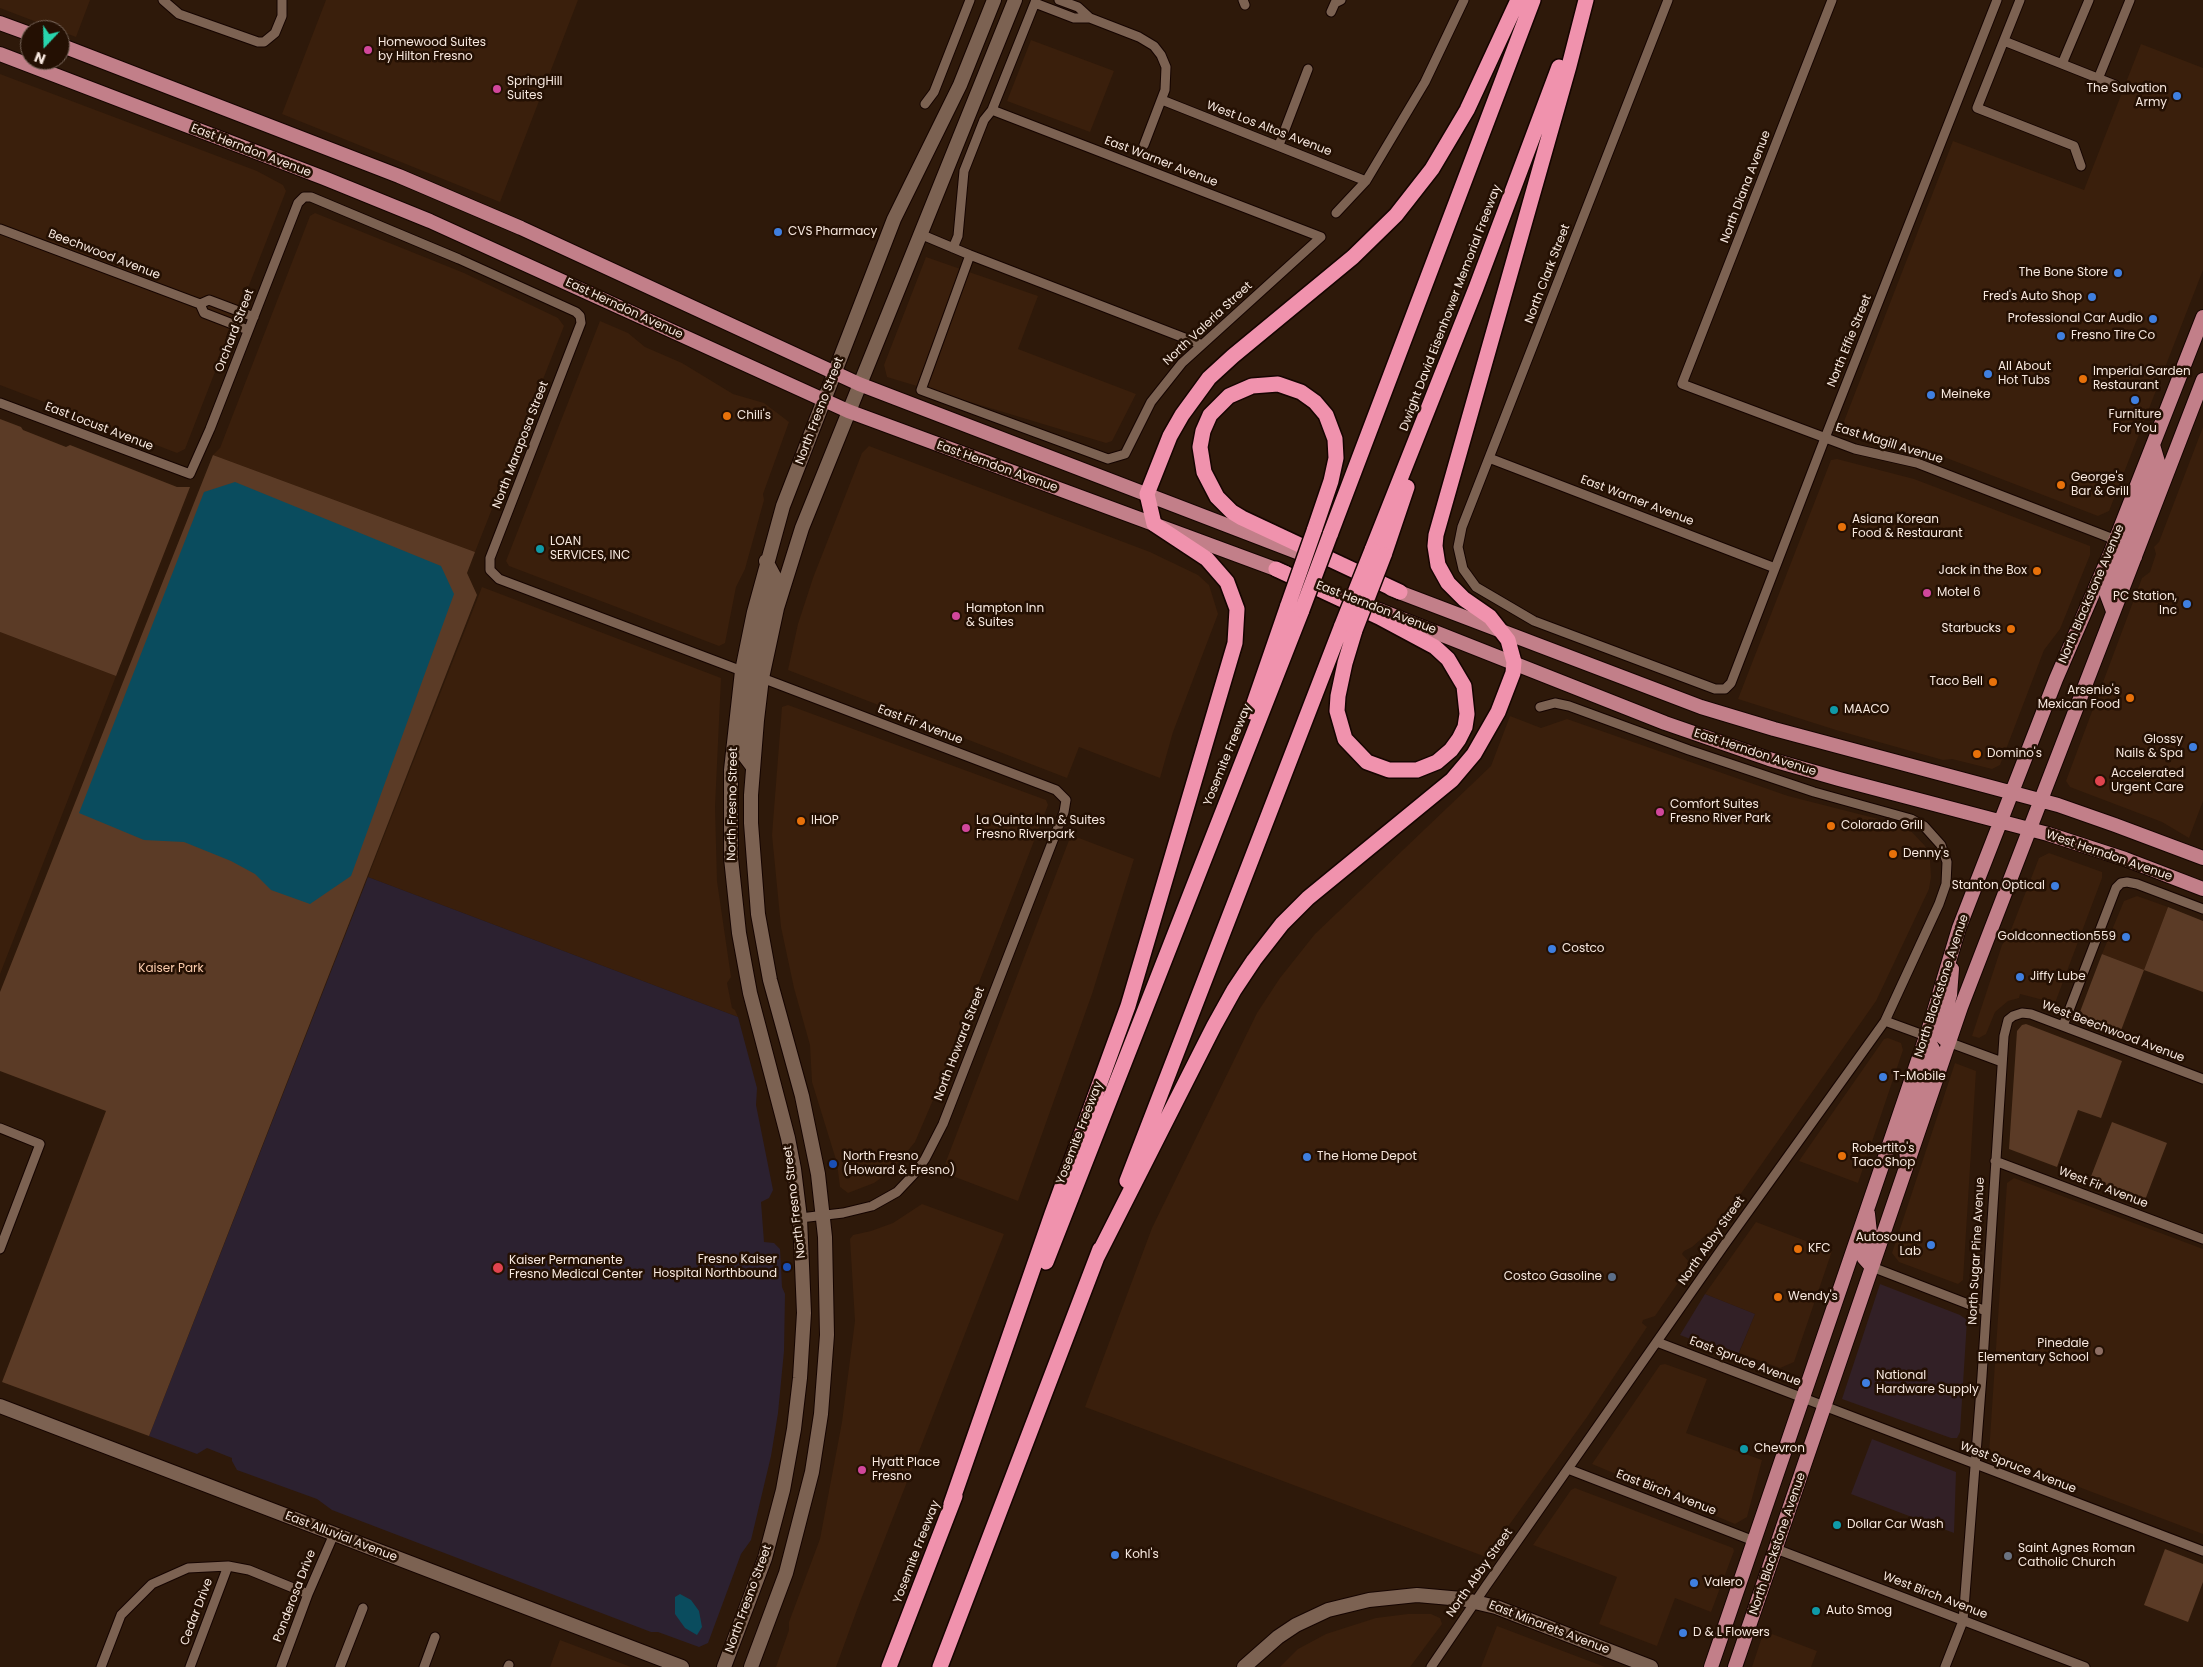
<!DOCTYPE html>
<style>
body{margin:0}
#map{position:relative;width:2203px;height:1667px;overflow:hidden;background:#2e190a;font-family:Poppins,sans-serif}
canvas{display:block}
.north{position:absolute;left:20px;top:20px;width:50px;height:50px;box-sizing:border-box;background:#241003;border:1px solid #78665b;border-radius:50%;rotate:201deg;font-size:14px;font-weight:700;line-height:20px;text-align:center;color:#f7e8df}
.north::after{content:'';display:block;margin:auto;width:18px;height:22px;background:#28d5ad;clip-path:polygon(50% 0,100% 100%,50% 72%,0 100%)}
</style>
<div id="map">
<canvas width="2203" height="1667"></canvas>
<div class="north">N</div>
</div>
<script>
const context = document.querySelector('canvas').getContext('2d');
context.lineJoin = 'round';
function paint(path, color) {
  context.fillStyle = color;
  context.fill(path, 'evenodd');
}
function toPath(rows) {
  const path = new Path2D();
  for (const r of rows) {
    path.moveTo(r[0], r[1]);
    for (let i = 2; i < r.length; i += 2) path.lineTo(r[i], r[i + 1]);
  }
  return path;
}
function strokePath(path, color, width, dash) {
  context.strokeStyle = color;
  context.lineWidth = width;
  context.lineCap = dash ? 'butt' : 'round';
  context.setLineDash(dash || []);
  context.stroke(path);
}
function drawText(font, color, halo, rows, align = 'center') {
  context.font = font + ' Poppins,sans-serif';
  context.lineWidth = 5;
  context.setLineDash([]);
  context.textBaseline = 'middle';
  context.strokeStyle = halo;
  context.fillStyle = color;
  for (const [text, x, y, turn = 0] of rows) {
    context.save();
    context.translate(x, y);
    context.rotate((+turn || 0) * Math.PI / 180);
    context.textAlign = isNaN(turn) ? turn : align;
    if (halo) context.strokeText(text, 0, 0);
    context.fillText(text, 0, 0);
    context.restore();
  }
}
paint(toPath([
 [0,0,90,0,76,37,0,8],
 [326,0,578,0,500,202,282,114],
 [1031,40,1114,71,1090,132,1007,101],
 [2141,44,2203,68,2203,270,2109,511,2098,516,1923,449,1845,429,1843,424,1953,141,2084,190],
 [0,74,257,171,283,185,286,191,246,293,242,294,226,337,227,341,185,449,177,453,0,385],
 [315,213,464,273,558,318,564,326,475,552,213,455,220,448,310,216],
 [926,257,1038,296,1018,349,1136,394,1112,441,1106,443,887,377,884,365],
 [600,321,628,333,645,347,682,363,733,394,764,403,789,422,763,494,764,500,745,569,736,587,725,643,719,646,509,566,506,561],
 [2203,427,2203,801,2189,838,2162,822,2070,787,2066,781,2142,578,2150,572,2156,554,2154,547,2159,542],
 [869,446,1150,552,1198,575,1209,585,1218,614,1173,732,1160,778,1079,747,1067,778,788,670,798,624,813,578,862,453],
 [1837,459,1914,479,2090,546,2090,555,2060,629,2044,650,2000,765,1992,769,1952,759,1943,760,1836,730,1738,699,1831,460],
 [482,587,721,678,715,807,717,881,731,977,727,983,732,1008,735,1010,738,1017,368,877],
 [0,632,116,676,0,974],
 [788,705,1046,800,1048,805,936,1093,915,1142,892,1170,874,1183,848,1193,840,1187,837,1163,812,1082,810,1045,794,988,781,927,772,835,782,707],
 [1510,716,1541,728,1567,719,1788,796,1898,824,1911,831,1925,846,1930,860,1931,877,1929,889,1876,1001,1721,1222,1692,1247,1684,1251,1682,1254,1691,1264,1655,1316,1643,1320,1642,1323,1647,1327,1587,1417,1486,1557,1085,1407,1152,1228,1257,1013,1280,978,1315,934,1491,766],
 [1071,835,1134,859,1092,994,1018,1201,942,1172],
 [2049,853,2102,872,2102,878,2055,1003,2020,994,2019,998,2008,1001,1995,1012,1986,1034,1979,1038,1972,1036,2002,945,2009,935,2039,858],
 [2137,896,2168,907,2144,970,2102,954,2124,901],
 [1888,1038,1901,1043,1903,1050,1858,1183,1799,1161,1884,1039],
 [1955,1063,1976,1071,1963,1280,1958,1284,1899,1262,1892,1253],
 [2014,1178,2203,1249,2203,1534,1989,1453,2007,1183],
 [922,1204,1004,1234,858,1607,836,1667,776,1667,789,1630,789,1622,820,1539,842,1422,855,1321,850,1239,853,1235,871,1231,893,1223],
 [1756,1222,1832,1251,1794,1362,1780,1368,1739,1353,1755,1314,1705,1294],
 [1665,1364,1707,1379,1686,1433,1762,1460,1747,1517,1735,1524,1592,1464,1660,1365],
 [1575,1488,1733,1548,1734,1551,1711,1612,1675,1598,1657,1646,1599,1624,1617,1577,1533,1545,1571,1490],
 [1408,1614,1431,1614,1440,1618,1442,1624,1410,1667,1280,1667,1298,1649,1326,1634,1376,1618],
 [1497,1626,1505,1629,1605,1667,1481,1667],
 [1764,1631,1817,1651,1811,1667,1752,1667],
 [560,1640,631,1667,550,1667]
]), '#3a1f0c');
paint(toPath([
 [1880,1284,1960,1315,1967,1320,1960,1432,1957,1438,1951,1438,1842,1399],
 [1705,1294,1755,1314,1737,1357,1680,1335],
 [1872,1439,1956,1472,1954,1533,1851,1494]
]), '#322026');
paint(toPath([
 [368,877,738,1017,757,1088,756,1105,773,1190,769,1198,761,1202,764,1242,774,1243,780,1249,782,1287,785,1294,784,1351,778,1413,771,1456,751,1540,741,1554,708,1643,699,1647,658,1632,651,1632,332,1510,317,1499,237,1470,232,1461,232,1458,207,1448,197,1454,149,1436]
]), '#2c2130');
paint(toPath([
 [0,419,21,427,23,430,66,447,70,445,177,487,190,487,116,676,0,632],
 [213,455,475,552,467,573,477,595,149,1436,2,1382,106,1111,0,1071,0,992],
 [2168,907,2203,921,2203,992,2144,970,2120,1033,2078,1017,2102,954,2144,970],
 [2026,1024,2122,1061,2101,1118,2078,1110,2057,1167,2009,1149,2017,1031,2022,1025],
 [2112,1122,2167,1143,2145,1200,2090,1179],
 [2165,1549,2203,1564,2203,1582,2188,1622,2144,1605]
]), '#5b3b26');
paint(toPath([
 [235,482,441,566,454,594,351,876,310,904,271,890,255,874,231,861,184,842,144,840,79,813,204,492],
 [680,1594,691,1600,699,1611,702,1627,697,1635,685,1628,675,1614,675,1597]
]), '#0a4c5e');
const minor = toPath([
 [163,0,179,14,258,42,264,42,275,33,282,16,282,0],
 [1059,0,1078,7,1090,18],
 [1243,0,1245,5],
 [1668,0,1462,527,1458,547,1463,569,1476,587,1534,621,1715,689,1725,689,1731,683,1825,438,1997,0],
 [1832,0,1682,384,1855,449,1917,463,2116,540],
 [2020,0,1977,108,2074,146,2081,166],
 [1035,3,1074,18,1090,18,1139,37,1154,46,1161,55,1166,67,1165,90,1144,145],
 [1331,12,1335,3,1341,0],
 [2004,41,2115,85],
 [2062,64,2089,0],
 [2098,79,2130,0],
 [1162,100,1366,181],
 [925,104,934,92,970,0],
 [1279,145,1308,69],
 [1336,213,1366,181,1425,82,1464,0],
 [0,229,200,304],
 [920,234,970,255,1200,344],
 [953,248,958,236,964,171,984,120,992,110,1036,0],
 [970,255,921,390,1108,459,1125,454,1151,402,1182,363,1321,237,992,110],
 [248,330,204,313,200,304,209,300,254,317],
 [0,403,190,474,210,429,298,203,304,197,311,197,459,259,576,312,580,316,581,323,490,558,490,570,499,579,742,671],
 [1489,458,1775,568],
 [762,678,1056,790,1066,800,1064,812,943,1124,925,1159,915,1173,897,1192,872,1206,843,1213,800,1218],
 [1885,1021,1926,1036],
 [2063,1026,2116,888,2121,883,2127,882,2137,884,2203,909],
 [1948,1042,2002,1062],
 [0,1128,40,1144,0,1249],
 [1995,1161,2203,1239],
 [1872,1267,1986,1311],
 [1657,1342,2203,1551],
 [1568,1469,1754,1541],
 [1776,1549,2085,1667],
 [101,1667,121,1615,152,1584,188,1568,228,1566,249,1570,308,1594],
 [190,1667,228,1566],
 [281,1667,308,1594,334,1534],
 [340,1667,363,1608],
 [424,1667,435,1637],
 [508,1667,509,1665],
 [1431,1667,1486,1586,1725,1244,1885,1021,1939,904,1946,884,1947,862,1941,845,1924,826,1911,819,1814,792,1689,750,1569,706,1555,703,1540,707],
 [1945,1667,1963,1621,1982,1376,2004,1036,2008,1020,2013,1016,2022,1013,2031,1014,2203,1079]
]);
const secondary = toPath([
 [742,671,748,679,751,686,744,755,753,767],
 [762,678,756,672,755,664,774,576,766,561],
 [0,1406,682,1667],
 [724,1667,765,1558,783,1490,794,1429,800,1378,804,1313,800,1218,794,1169,788,1138,750,993,739,933,731,858,731,770,742,671,754,612,783,506,894,219,960,85,994,0],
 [751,1667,786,1573,812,1472,821,1414,827,1335,825,1237,818,1174,802,1096,770,980,758,914,751,823,751,795,757,720,762,678,777,608,802,528,1015,0],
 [1244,1667,1278,1637,1296,1625,1328,1610,1369,1600,1417,1595,1462,1599,1496,1607,1651,1667]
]);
const primary = toPath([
 [0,23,30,34],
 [60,45,399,176,521,228,859,384,1315,559],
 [0,54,324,178,430,221,848,411,1286,573],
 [2135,557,2130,547,2131,531,2158,462,2153,445],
 [1391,589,1701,707,1774,729,2058,805,2115,825,2203,858],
 [1369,606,1665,723,1769,759,1839,779,2048,834,2125,859,2203,889],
 [2113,611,2107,595,2122,552,2120,543,2116,540],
 [1948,1042,1941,1036,1940,1031,1950,995,1952,969],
 [1907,1159,1905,1139,1934,1051,1926,1036],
 [1868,1214,1870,1233,1864,1258,1872,1267],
 [1711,1667,1929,1028,1959,928,2056,679,2110,554,2203,317],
 [1735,1667,1961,1007,2203,380]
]);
const motorway = toPath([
 [1314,531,1331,481,1336,458,1335,439,1326,415,1315,402,1301,392,1278,384,1252,386,1229,396,1210,415,1203,431,1200,447,1204,472,1217,497,1232,512,1242,518,1400,592],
 [1330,535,1533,0],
 [1372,550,1476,288,1559,67],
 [1384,555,1407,487],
 [1276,569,1379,617,1435,647,1448,659,1464,686,1467,714,1465,727,1459,739,1451,750,1437,762,1417,770,1389,770,1367,762,1345,739,1337,711,1338,696,1345,663,1355,630],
 [1251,712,1288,605],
 [1127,1181,1342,625],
 [1097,1257,1214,1026,1234,990,1254,960,1282,924,1308,898,1452,780,1474,754,1498,712,1513,673,1514,662,1508,640,1490,617,1464,599,1448,583,1438,565,1435,546,1436,535,1569,66,1586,0],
 [1046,1262,1302,610],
 [951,1504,1052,1214,1128,1006,1235,643,1237,609,1227,582,1207,559,1154,524,1147,494,1170,436,1182,415,1209,378,1233,356,1353,257,1396,215,1432,169,1467,110,1518,0],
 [889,1667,955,1496],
 [940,1667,1100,1249]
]);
strokePath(minor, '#150400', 11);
strokePath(secondary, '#150400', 16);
strokePath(primary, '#150400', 16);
strokePath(motorway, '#150400', 18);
strokePath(minor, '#7c6252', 9);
strokePath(secondary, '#7c6252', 14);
strokePath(primary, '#c27f89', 14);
strokePath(motorway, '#f092ad', 15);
const motorwayBridge = toPath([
 [1288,605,1314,531],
 [1302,610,1330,535],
 [1342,625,1372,550],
 [1355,630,1384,555]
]);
strokePath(motorwayBridge, '#150400', 18, []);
strokePath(motorwayBridge, '#f092ad', 15);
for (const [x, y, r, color] of [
 [368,50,5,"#d1479c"],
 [497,89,5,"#d1479c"],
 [2177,96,5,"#3f7fe0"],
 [778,232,5,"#3f7fe0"],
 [2118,273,5,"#3f7fe0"],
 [2092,297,5,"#3f7fe0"],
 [2153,319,5,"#3f7fe0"],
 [2061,336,5,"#3f7fe0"],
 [1988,374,5,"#3f7fe0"],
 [2083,379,5,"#e8710a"],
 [1931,395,5,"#3f7fe0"],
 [2135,400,5,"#3f7fe0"],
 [727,416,5,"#e8710a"],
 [2061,485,5,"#e8710a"],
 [1842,527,5,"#e8710a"],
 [540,549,5,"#0f9aa8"],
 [2037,571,5,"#e8710a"],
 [1927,593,5,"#d1479c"],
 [2187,604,5,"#3f7fe0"],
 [956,616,5,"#d1479c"],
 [2011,629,5,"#e8710a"],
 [1993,682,5,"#e8710a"],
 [2130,698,5,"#e8710a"],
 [1834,710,5,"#0f9aa8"],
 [2193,747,5,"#3f7fe0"],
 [1977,754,5,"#e8710a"],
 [2100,781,6,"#e0444e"],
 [1660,812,5,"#d1479c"],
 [801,821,5,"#e8710a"],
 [1831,826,5,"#e8710a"],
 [966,828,5,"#d1479c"],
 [1893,854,5,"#e8710a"],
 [2055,886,5,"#3f7fe0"],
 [2126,937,5,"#3f7fe0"],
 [1552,949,5,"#3f7fe0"],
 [2020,977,5,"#3f7fe0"],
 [1883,1077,5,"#3f7fe0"],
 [1842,1156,5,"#e8710a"],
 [1307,1157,5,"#3f7fe0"],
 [833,1164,5,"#1a4fb4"],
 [1931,1245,5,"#3f7fe0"],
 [1798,1249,5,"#e8710a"],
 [787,1267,5,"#1a4fb4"],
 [498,1268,6,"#e0444e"],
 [1612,1277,5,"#5c6f8a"],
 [1778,1297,5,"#e8710a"],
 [2099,1351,5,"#8d6e63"],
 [1866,1383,5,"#3f7fe0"],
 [1744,1449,5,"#0f9aa8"],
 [862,1470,5,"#d1479c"],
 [1837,1525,5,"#0f9aa8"],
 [1115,1555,5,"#3f7fe0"],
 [2008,1556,5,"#6b7280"],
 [1694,1583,5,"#3f7fe0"],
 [1816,1611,5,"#0f9aa8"],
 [1683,1633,5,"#3f7fe0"]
]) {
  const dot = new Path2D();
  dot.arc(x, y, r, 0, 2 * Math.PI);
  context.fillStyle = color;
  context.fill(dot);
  strokePath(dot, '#241003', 2);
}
drawText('12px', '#f7e8df', '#241003', [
 ["Homewood Suites",378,43],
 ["by Hilton Fresno",378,57],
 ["SpringHill",507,82],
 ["Suites",507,96],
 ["The Salvation",2167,89,"right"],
 ["Army",2167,103,"right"],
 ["CVS Pharmacy",788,232],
 ["The Bone Store",2108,273,"right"],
 ["Fred's Auto Shop",2082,297,"right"],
 ["Professional Car Audio",2143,319,"right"],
 ["Fresno Tire Co",2071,336],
 ["All About",1998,367],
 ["Hot Tubs",1998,381],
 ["Imperial Garden",2093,372],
 ["Restaurant",2093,386],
 ["Meineke",1941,395],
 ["Furniture",2135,415,"center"],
 ["For You",2135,429,"center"],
 ["Chili's",737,416],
 ["George's",2071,478],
 ["Bar & Grill",2071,492],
 ["Asiana Korean",1852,520],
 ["Food & Restaurant",1852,534],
 ["LOAN",550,542],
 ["SERVICES, INC",550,556],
 ["Jack in the Box",2027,571,"right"],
 ["Motel 6",1937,593],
 ["PC Station,",2177,597,"right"],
 ["Inc",2177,611,"right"],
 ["Hampton Inn",966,609],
 ["& Suites",966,623],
 ["Starbucks",2001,629,"right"],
 ["Taco Bell",1983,682,"right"],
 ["Arsenio's",2120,691,"right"],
 ["Mexican Food",2120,705,"right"],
 ["MAACO",1844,710],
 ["Glossy",2183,740,"right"],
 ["Nails & Spa",2183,754,"right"],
 ["Domino's",1987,754],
 ["Accelerated",2111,774],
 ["Urgent Care",2111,788],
 ["Comfort Suites",1670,805],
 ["Fresno River Park",1670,819],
 ["IHOP",811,821],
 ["La Quinta Inn & Suites",976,821],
 ["Fresno Riverpark",976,835],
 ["Colorado Grill",1841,826],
 ["Denny's",1903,854],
 ["Stanton Optical",2045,886,"right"],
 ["Goldconnection559",2116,937,"right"],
 ["Costco",1562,949],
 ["Jiffy Lube",2030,977],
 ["T-Mobile",1893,1077],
 ["Robertito's",1852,1149],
 ["Taco Shop",1852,1163],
 ["North Fresno",843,1157],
 ["(Howard & Fresno)",843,1171],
 ["The Home Depot",1317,1157],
 ["Autosound",1921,1238,"right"],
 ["Lab",1921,1252,"right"],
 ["KFC",1808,1249],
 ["Fresno Kaiser",777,1260,"right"],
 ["Hospital Northbound",777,1274,"right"],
 ["Kaiser Permanente",509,1261],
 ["Fresno Medical Center",509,1275],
 ["Costco Gasoline",1602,1277,"right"],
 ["Wendy's",1788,1297],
 ["Pinedale",2089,1344,"right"],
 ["Elementary School",2089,1358,"right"],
 ["National",1876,1376],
 ["Hardware Supply",1876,1390],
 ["Chevron",1754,1449],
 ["Hyatt Place",872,1463],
 ["Fresno",872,1477],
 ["Dollar Car Wash",1847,1525],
 ["Saint Agnes Roman",2018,1549],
 ["Catholic Church",2018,1563],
 ["Kohl's",1125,1555],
 ["Valero",1704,1583],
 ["Auto Smog",1826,1611],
 ["D & L Flowers",1693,1633]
], 'left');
drawText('12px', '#f7e8df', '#241003', [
 ["West Los Altos Avenue",1269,129,21],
 ["East Herndon Avenue",251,151,21],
 ["East Warner Avenue",1161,162,21],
 ["North Diana Avenue",1746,187,-69],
 ["Beechwood Avenue",104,255,21],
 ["North Clark Street",1548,274,-69],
 ["Dwight David Eisenhower Memorial Freeway",1451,308,-69],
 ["East Herndon Avenue",624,309,25],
 ["North Valeria Street",1208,324,-43],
 ["Orchard Street",235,331,-69],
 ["North Effie Street",1850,341,-68],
 ["North Fresno Street",820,411,-69],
 ["East Locust Avenue",99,427,21],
 ["East Magill Avenue",1889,444,17],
 ["North Maraposa Street",521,445,-69],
 ["East Herndon Avenue",997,467,20],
 ["East Warner Avenue",1637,501,21],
 ["North Blackstone Avenue",2092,594,-67],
 ["East Herndon Avenue",1376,608,21],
 ["East Fir Avenue",920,725,21],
 ["East Herndon Avenue",1755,753,18],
 ["Yosemite Freeway",1228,755,-68],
 ["North Fresno Street",733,804,-89],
 ["West Herndon Avenue",2109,856,19],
 ["North Blackstone Avenue",1942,986,-72],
 ["West Beechwood Avenue",2113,1032,21],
 ["North Howard Street",960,1044,-69],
 ["Yosemite Freeway",1080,1133,-69],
 ["West Fir Avenue",2103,1188,21],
 ["North Fresno Street",795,1202,-97],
 ["North Abby Street",1712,1241,-55],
 ["North Sugar Pine Avenue",1977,1251,-87],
 ["East Spruce Avenue",1745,1362,21],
 ["West Spruce Avenue",2018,1468,21],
 ["East Birch Avenue",1666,1493,21],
 ["East Alluvial Avenue",341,1537,21],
 ["North Blackstone Avenue",1778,1544,-71],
 ["Yosemite Freeway",917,1552,-69],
 ["North Abby Street",1480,1573,-55],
 ["Ponderosa Drive",295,1596,-69],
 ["West Birch Avenue",1935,1596,21],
 ["North Fresno Street",749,1599,-70],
 ["Cedar Drive",197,1612,-69],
 ["East Minarets Avenue",1549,1628,21]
]);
drawText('12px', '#fcccad', '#241003', [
 ["Kaiser Park",171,969]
]);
</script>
